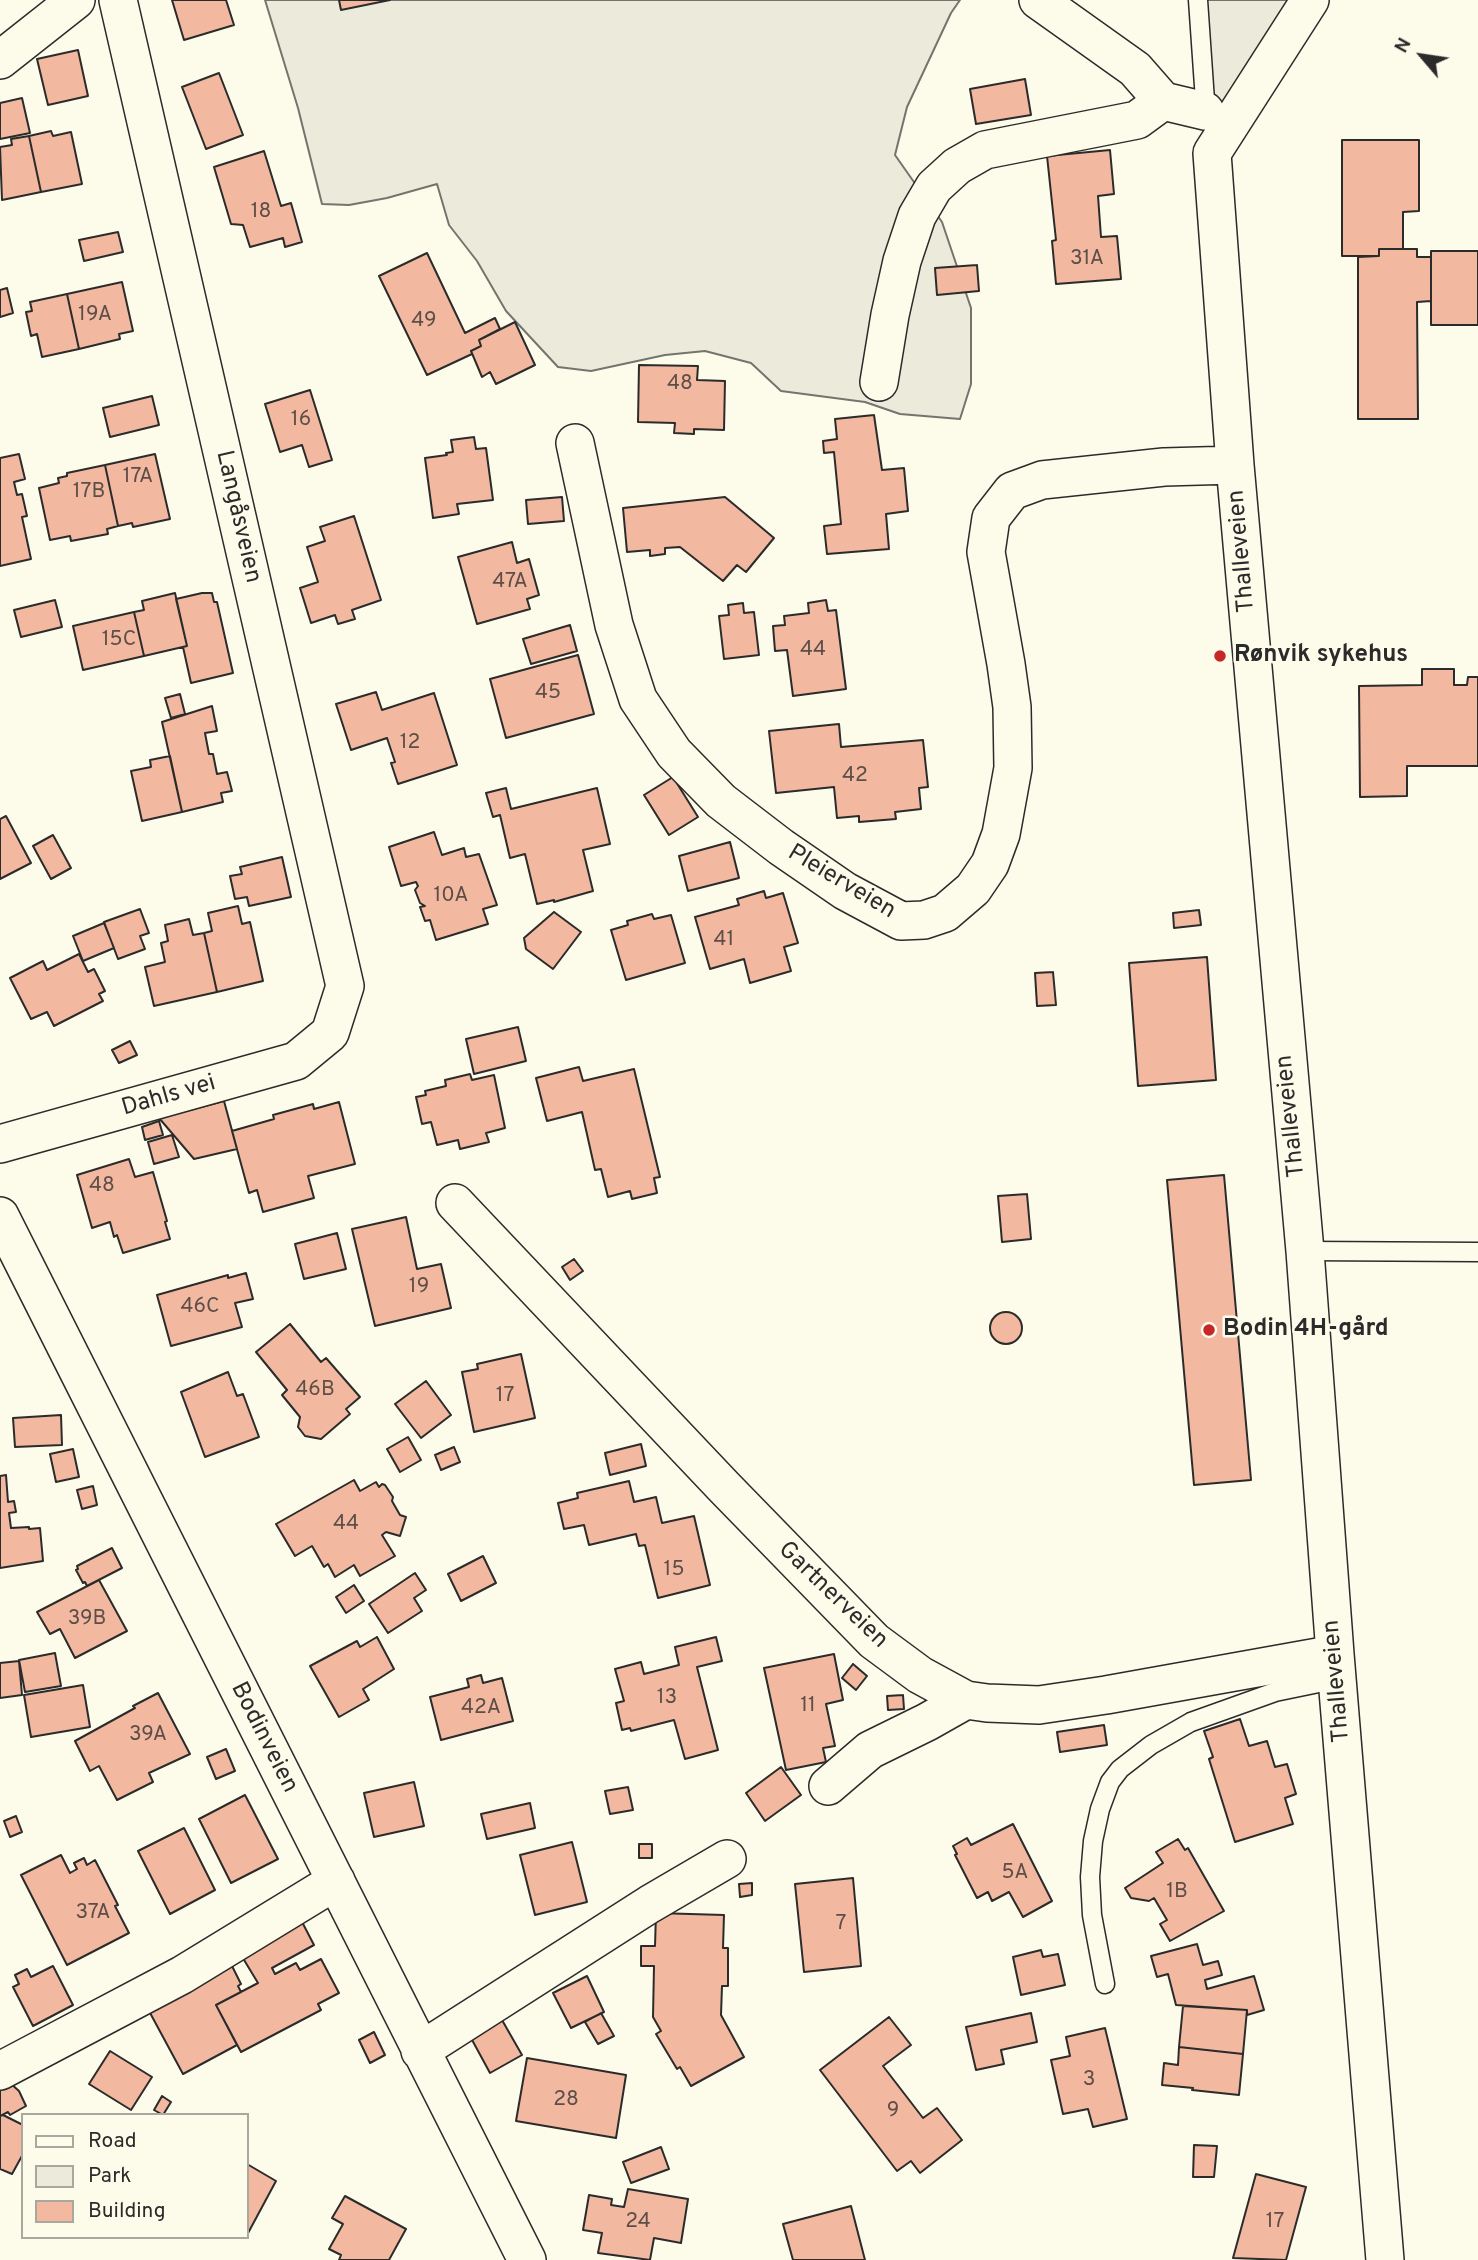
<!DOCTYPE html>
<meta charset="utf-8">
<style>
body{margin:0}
#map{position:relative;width:1478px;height:2260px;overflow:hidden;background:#fdfbea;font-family:Overpass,sans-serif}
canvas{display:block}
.legend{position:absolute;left:21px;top:2113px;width:228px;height:126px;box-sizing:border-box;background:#fdfbea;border:2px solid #a9a89e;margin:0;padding:9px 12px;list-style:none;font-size:21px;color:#2b2b2b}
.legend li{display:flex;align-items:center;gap:14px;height:35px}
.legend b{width:35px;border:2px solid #a9a89e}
.north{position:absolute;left:1387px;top:21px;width:70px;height:70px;-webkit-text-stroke:5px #fdfbea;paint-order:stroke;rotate:299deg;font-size:19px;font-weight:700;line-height:28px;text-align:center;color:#2b2b2b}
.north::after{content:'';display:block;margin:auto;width:24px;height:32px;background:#2b2b2b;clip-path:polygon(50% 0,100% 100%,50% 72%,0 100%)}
</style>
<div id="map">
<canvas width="1478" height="2260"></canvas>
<ul class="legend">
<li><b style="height:9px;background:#fdfbea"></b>Road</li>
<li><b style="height:19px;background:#ecebdb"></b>Park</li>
<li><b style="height:19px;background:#f2b8a0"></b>Building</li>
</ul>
<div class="north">N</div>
</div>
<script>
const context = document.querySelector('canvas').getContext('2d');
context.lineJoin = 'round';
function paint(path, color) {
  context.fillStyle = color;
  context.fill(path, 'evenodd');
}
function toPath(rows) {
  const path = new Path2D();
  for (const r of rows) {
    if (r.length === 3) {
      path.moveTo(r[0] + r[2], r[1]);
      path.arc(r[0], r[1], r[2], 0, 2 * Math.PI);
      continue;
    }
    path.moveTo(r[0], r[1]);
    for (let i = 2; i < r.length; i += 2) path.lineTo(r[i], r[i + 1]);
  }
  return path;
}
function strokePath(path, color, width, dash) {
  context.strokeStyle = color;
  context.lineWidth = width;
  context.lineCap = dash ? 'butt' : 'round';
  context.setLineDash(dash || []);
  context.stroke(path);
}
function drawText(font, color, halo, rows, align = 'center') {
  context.font = font + ' Overpass,sans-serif';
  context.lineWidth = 5;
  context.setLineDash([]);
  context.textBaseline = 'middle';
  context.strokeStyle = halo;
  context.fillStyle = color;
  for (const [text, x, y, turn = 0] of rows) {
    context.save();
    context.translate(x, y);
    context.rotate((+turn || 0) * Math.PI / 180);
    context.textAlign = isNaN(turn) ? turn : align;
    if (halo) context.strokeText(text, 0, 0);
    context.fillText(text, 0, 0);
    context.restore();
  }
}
const green = toPath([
 [265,0,960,0,951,13,907,107,895,155,942,222,971,308,971,384,960,419,900,414,865,402,781,391,751,363,705,351,665,355,591,371,558,367,506,311,477,261,449,225,437,184,387,198,349,205,322,204,298,108,265,0],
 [1198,0,1310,0,1212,153,1198,0]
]);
paint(green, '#ecebdb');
strokePath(green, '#74746e', 2);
const building = toPath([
 [172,0,226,0,234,25,184,40,172,0],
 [339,0,390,0,341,10,339,0],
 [78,50,88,96,48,105,37,59,78,50],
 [219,73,243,135,206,149,182,87,219,73],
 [1025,79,1031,115,976,124,970,89,1025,79],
 [22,98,30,133,0,139,0,103,22,98],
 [51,131,53,136,71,132,82,184,41,192,29,136,51,131],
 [29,136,41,192,2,200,0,147,12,145,11,139,29,136],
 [1342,140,1419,140,1419,211,1403,212,1403,249,1379,249,1379,256,1342,256,1342,140],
 [1110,150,1114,194,1098,196,1101,237,1117,236,1121,279,1056,284,1052,241,1056,240,1047,156,1110,150],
 [264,151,281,206,291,203,302,242,285,247,283,238,250,247,243,225,231,224,214,167,264,151],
 [118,232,123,252,84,261,79,240,118,232],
 [1379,249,1417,249,1417,257,1431,257,1431,301,1417,302,1418,419,1358,419,1358,257,1379,256,1379,249],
 [1431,251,1478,251,1478,325,1431,325,1431,251],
 [427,253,465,333,495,318,500,329,479,340,481,346,471,351,472,354,427,375,379,276,427,253],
 [977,265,979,291,937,295,935,268,977,265],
 [122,282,133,331,119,334,120,339,79,349,67,294,122,282],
 [7,288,13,313,0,317,0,290,7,288],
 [67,294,79,349,42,357,37,334,31,336,26,312,32,311,30,302,67,294],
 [515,322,535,365,496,384,490,372,482,377,471,351,481,346,479,340,515,322],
 [639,365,698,366,697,380,725,381,724,430,694,429,694,434,674,433,675,423,638,422,639,365],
 [310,390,332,460,309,467,302,445,280,452,265,404,310,390],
 [152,396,159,425,110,437,103,408,152,396],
 [874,415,882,470,904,468,908,511,886,514,889,549,827,554,824,526,841,524,834,452,824,453,823,441,837,439,835,419,874,415],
 [474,437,476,449,486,448,493,500,457,504,459,514,433,518,425,458,447,455,446,453,453,452,451,440,474,437],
 [19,454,25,479,14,482,17,495,22,494,27,516,22,517,31,559,0,566,0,458,19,454],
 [155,454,170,519,133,527,132,523,118,526,105,465,155,454],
 [105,465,118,526,107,529,108,534,71,541,70,536,50,540,39,488,59,483,58,478,67,476,67,473,105,465],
 [562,497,564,521,528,524,526,500,562,497],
 [725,497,774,538,746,572,737,565,723,581,680,547,665,548,665,554,650,556,650,550,627,552,623,508,725,497],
 [354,516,381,600,352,610,355,619,338,624,335,615,311,623,300,588,318,582,307,547,325,541,320,527,354,516],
 [512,542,517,563,529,559,539,595,527,599,530,609,477,624,458,557,512,542],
 [175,593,187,646,144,656,134,612,144,610,142,601,175,593],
 [202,593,212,593,214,602,217,602,233,673,191,683,183,647,187,646,176,599,202,593],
 [55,600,62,627,21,637,14,610,55,600],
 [826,600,828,611,836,610,846,689,793,696,787,650,775,651,773,626,785,625,784,616,809,613,808,603,826,600],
 [743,603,744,613,754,612,759,655,724,659,719,616,729,615,728,605,743,603],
 [134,612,144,656,83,670,73,626,134,612],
 [570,625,577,651,531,664,523,639,570,625],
 [578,655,594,714,506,738,490,679,578,655],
 [1422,669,1454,669,1454,685,1467,685,1468,677,1478,677,1478,766,1407,766,1407,796,1360,797,1359,686,1422,685,1422,669],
 [376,692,382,710,434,693,457,765,398,784,391,763,395,762,387,738,351,750,336,704,376,692],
 [180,694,185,714,171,718,165,698,180,694],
 [212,706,217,731,205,733,209,754,213,754,217,774,227,772,232,791,221,793,223,802,182,812,162,722,212,706],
 [839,724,841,747,923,740,928,787,919,788,921,809,895,812,896,819,859,822,859,816,837,818,834,787,776,793,769,731,839,724],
 [170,756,182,812,142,821,131,771,151,767,150,760,170,756],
 [673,777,698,817,669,835,644,795,673,777],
 [506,788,511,809,597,788,610,844,583,850,593,891,554,902,554,900,537,904,525,854,510,858,500,815,493,817,486,793,506,788],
 [6,816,31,863,0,879,0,819,6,816],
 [434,832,442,855,464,848,466,857,479,854,497,905,483,909,488,924,436,940,430,920,425,921,420,907,425,906,420,903,415,890,418,886,416,882,401,886,389,847,434,832],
 [53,835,71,868,51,879,33,846,53,835],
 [730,842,739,878,688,891,679,856,730,842],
 [282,857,291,897,249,906,247,897,235,899,230,876,242,874,240,867,282,857],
 [764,891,766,898,783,893,798,943,784,947,791,971,750,983,744,959,710,969,695,917,739,905,737,899,764,891],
 [238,906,242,924,250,922,263,981,217,992,204,933,212,931,208,913,238,906],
 [140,909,149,933,140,936,145,949,118,959,104,922,140,909],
 [1199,910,1201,925,1174,928,1173,913,1199,910],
 [554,912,581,932,553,969,526,949,524,938,554,912],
 [652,914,654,919,671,915,685,963,626,980,611,930,628,925,627,921,652,914],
 [189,919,193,935,204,933,217,992,154,1006,145,967,165,962,161,943,168,941,165,925,189,919],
 [104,923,114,948,83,961,73,936,104,923],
 [79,954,88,972,94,969,105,991,99,994,103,1001,54,1026,47,1012,31,1019,10,978,43,961,47,970,79,954],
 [1207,957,1216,1080,1138,1086,1129,963,1207,957],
 [1053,972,1056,1005,1037,1006,1035,973,1053,972],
 [518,1027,526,1061,474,1074,466,1039,518,1027],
 [130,1041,137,1055,119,1063,112,1050,130,1041],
 [579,1067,583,1081,634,1069,660,1177,654,1178,657,1193,632,1199,630,1191,608,1197,601,1169,595,1170,582,1112,547,1121,536,1078,579,1067],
 [470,1074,472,1080,494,1075,505,1128,486,1133,489,1142,460,1149,458,1140,437,1145,431,1122,422,1124,416,1097,426,1095,425,1091,446,1086,445,1080,470,1074],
 [224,1101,237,1149,194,1159,159,1118,224,1101],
 [339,1102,355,1164,308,1176,314,1198,263,1212,257,1190,249,1193,232,1131,274,1119,273,1115,313,1104,314,1109,339,1102],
 [159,1121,163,1135,145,1140,142,1127,159,1121],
 [172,1135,179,1157,154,1164,148,1142,172,1135],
 [129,1159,135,1177,153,1172,167,1221,165,1222,170,1239,123,1253,117,1235,114,1237,110,1222,92,1228,77,1175,129,1159],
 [1224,1175,1251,1480,1194,1485,1167,1180,1224,1175],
 [1027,1194,1031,1239,1002,1242,998,1196,1027,1194],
 [406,1217,417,1269,441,1264,451,1308,375,1326,352,1229,406,1217],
 [337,1233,346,1269,304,1279,295,1244,337,1233],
 [574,1259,583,1271,570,1280,562,1267,574,1259],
 [246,1273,253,1299,235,1303,242,1327,171,1346,157,1295,228,1275,228,1278,246,1273],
 [1006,1328,16],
 [290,1324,321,1362,326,1358,360,1397,346,1409,350,1414,321,1439,305,1436,298,1427,300,1417,282,1395,287,1390,256,1352,290,1324],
 [521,1354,535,1418,474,1432,462,1372,478,1369,477,1364,521,1354],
 [228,1372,237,1396,243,1394,259,1437,205,1457,181,1392,228,1372],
 [426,1381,451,1415,421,1438,395,1404,426,1381],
 [61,1415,62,1445,15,1447,13,1418,61,1415],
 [408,1437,421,1460,400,1472,387,1449,408,1437],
 [641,1444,646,1466,610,1475,605,1453,641,1444],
 [454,1447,460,1462,441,1470,435,1455,454,1447],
 [73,1449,79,1477,56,1482,50,1454,73,1449],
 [6,1475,8,1502,14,1501,16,1512,9,1513,11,1528,29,1527,29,1529,40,1528,43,1561,0,1568,0,1476,6,1475],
 [354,1480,360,1491,376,1482,379,1487,382,1484,385,1485,393,1497,392,1501,400,1515,406,1517,400,1536,386,1532,382,1535,395,1556,360,1576,354,1565,335,1577,328,1564,324,1567,312,1546,295,1556,276,1524,354,1480],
 [629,1481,634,1502,656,1497,662,1523,694,1516,710,1585,658,1598,645,1545,639,1546,636,1534,589,1545,584,1525,564,1529,558,1503,578,1498,577,1493,629,1481],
 [93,1486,97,1505,82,1509,77,1490,93,1486],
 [112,1548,122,1568,87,1586,85,1582,83,1583,76,1570,78,1569,77,1566,112,1548],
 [483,1556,496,1583,461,1601,448,1574,483,1556],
 [415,1573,426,1590,414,1598,422,1611,388,1633,369,1604,415,1573],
 [99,1580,127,1631,75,1658,60,1629,50,1634,37,1612,99,1580],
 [354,1585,364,1601,346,1613,336,1597,354,1585],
 [377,1637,394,1669,363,1689,369,1700,339,1717,310,1666,357,1641,360,1647,377,1637],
 [716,1637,722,1661,697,1667,718,1750,685,1759,674,1720,631,1731,630,1728,622,1730,616,1703,624,1701,615,1669,641,1662,644,1674,679,1665,675,1647,716,1637],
 [55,1653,61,1686,25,1692,19,1660,55,1653],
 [834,1654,843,1700,826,1704,835,1746,823,1748,826,1762,786,1770,764,1668,834,1654],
 [19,1661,22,1695,0,1698,0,1663,19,1661],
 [853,1664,867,1676,856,1690,842,1678,853,1664],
 [481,1675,483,1683,502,1678,513,1721,441,1740,430,1697,469,1687,467,1679,481,1675],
 [83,1685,90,1727,31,1737,24,1695,83,1685],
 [158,1693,190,1754,149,1773,153,1782,117,1800,99,1766,90,1771,75,1741,135,1708,133,1706,158,1693],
 [903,1695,904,1709,888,1710,887,1696,903,1695],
 [1240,1719,1249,1746,1267,1741,1275,1767,1287,1764,1296,1794,1285,1798,1293,1824,1235,1842,1209,1759,1213,1757,1204,1731,1240,1719],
 [1104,1725,1107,1745,1060,1752,1057,1732,1104,1725],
 [226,1749,235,1771,216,1779,207,1757,226,1749],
 [781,1767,801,1795,765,1821,746,1793,781,1767],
 [414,1782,424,1826,374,1837,364,1793,414,1782],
 [628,1787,633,1810,610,1814,605,1791,628,1787],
 [245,1795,278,1859,231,1883,199,1819,245,1795],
 [530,1803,535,1828,487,1839,481,1814,530,1803],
 [16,1816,22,1832,10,1837,4,1821,16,1816],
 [1013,1824,1052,1901,1023,1917,1009,1892,992,1901,988,1892,977,1898,955,1855,957,1854,953,1846,967,1838,971,1845,1013,1824],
 [184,1828,215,1890,170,1914,138,1851,184,1828],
 [1178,1839,1185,1850,1188,1848,1224,1911,1170,1941,1160,1924,1167,1920,1154,1898,1149,1901,1131,1898,1125,1888,1163,1863,1156,1852,1178,1839],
 [572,1842,587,1902,535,1915,520,1855,572,1842],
 [639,1844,652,1844,652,1858,639,1858,639,1844],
 [61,1855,70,1873,77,1869,74,1863,84,1858,87,1865,95,1860,118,1905,115,1906,129,1933,67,1965,21,1875,61,1855],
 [853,1878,861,1966,804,1972,795,1884,853,1878],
 [752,1883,752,1895,740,1897,739,1884,752,1883],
 [656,1913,724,1915,723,1948,728,1948,728,1986,722,1986,721,2015,744,2057,691,2086,680,2067,677,2069,656,2034,661,2031,653,2017,654,1966,641,1966,641,1946,655,1946,656,1913],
 [300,1918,314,1945,272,1968,275,1974,296,1963,300,1970,321,1959,339,1993,318,2004,321,2010,241,2052,216,2005,258,1983,238,1950,300,1918],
 [1197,1944,1203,1965,1218,1961,1222,1975,1205,1980,1207,1989,1254,1976,1264,2010,1247,2015,1247,2010,1176,2005,1168,1974,1157,1977,1151,1956,1197,1944],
 [1041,1950,1043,1957,1058,1954,1065,1985,1021,1995,1013,1957,1041,1950],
 [53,1966,73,2005,33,2026,13,1987,19,1984,15,1975,27,1969,31,1977,53,1966],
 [232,1966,241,1984,238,1986,241,1992,216,2005,237,2045,183,2074,149,2011,232,1966],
 [587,1976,604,2012,571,2028,553,1993,587,1976],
 [1183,2006,1247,2010,1243,2054,1179,2047,1183,2006],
 [601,2013,614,2036,598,2044,585,2022,601,2013],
 [1031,2013,1037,2042,1001,2050,1004,2064,976,2070,966,2027,1031,2013],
 [889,2017,911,2045,883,2066,923,2118,937,2108,962,2140,920,2173,911,2161,897,2171,820,2070,889,2017],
 [502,2020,522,2055,490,2073,471,2038,502,2020],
 [1105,2028,1127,2119,1093,2127,1088,2109,1063,2114,1051,2060,1070,2056,1066,2037,1105,2028],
 [374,2032,385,2055,370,2063,359,2040,374,2032],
 [1179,2047,1243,2054,1239,2095,1192,2090,1193,2088,1162,2085,1164,2063,1178,2065,1179,2047],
 [110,2051,152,2077,131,2110,89,2084,110,2051],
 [527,2058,626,2075,616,2138,516,2121,527,2058],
 [9,2082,19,2091,26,2106,10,2115,8,2112,0,2116,0,2086,9,2082],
 [162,2096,171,2102,163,2115,154,2110,162,2096],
 [3,2115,23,2125,23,2154,12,2174,0,2169,0,2116,3,2115],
 [1194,2145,1217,2146,1214,2177,1193,2177,1194,2145],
 [661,2147,669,2169,631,2183,623,2162,661,2147],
 [247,2164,276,2181,247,2235,247,2164],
 [1256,2174,1306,2187,1286,2260,1233,2258,1256,2174],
 [628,2189,688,2199,681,2243,654,2238,650,2260,598,2253,602,2233,583,2230,589,2195,612,2199,611,2205,624,2207,628,2189],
 [345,2196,406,2229,389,2260,339,2260,341,2255,329,2249,343,2224,332,2218,345,2196],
 [851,2206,865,2260,793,2260,783,2224,851,2206]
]);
paint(building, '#f2b8a0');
strokePath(building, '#2b2b2b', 2);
const lane = toPath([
 [1198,0,1206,115],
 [1305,1251,1478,1252],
 [1105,1984,1092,1915,1090,1877,1093,1841,1100,1809,1110,1782,1120,1769,1151,1745,1191,1722,1275,1692,1338,1679]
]);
const street = toPath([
 [1038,0,1135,69,1163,101,1205,111],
 [1310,0,1212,153,1235,465,1305,1251,1335,1654,1385,2260],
 [0,60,76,0],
 [879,382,890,315,902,261,917,216,934,187,957,166,985,150,1137,120,1163,101],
 [575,443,614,625,638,699,674,753,721,801,781,847,845,891,901,921,924,920,945,913,973,889,990,864,1001,834,1013,768,1012,707,1006,664,986,552,991,518,1012,491,1042,480,1164,467,1235,465],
 [0,1144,296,1061,330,1033,345,986,118,0],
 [455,1203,724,1487,874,1641,920,1675,966,1700,987,1703,1039,1705,1106,1695,1335,1654],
 [0,1216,527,2260],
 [828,1786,870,1750,927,1722,966,1700],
 [420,2051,650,1904,727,1859],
 [0,2071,182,1975,336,1881]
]);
strokePath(lane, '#2b2b2b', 21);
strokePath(street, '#2b2b2b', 40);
strokePath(lane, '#fdfbea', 18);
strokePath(street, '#fdfbea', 37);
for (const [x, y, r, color] of [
 [1220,656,7,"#c62828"],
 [1209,1330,7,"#c62828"]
]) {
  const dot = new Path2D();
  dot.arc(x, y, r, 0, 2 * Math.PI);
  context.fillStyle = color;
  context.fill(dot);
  strokePath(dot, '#fdfbea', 2.5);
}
drawText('21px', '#5d4e48', null, [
 ["18",261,213],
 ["31A",1087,260],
 ["19A",95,316],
 ["49",424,322],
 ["48",680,385],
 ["16",301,421],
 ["17A",138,478],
 ["17B",89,493],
 ["47A",510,583],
 ["15C",119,641],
 ["44",813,651],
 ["45",548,694],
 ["12",410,744],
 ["42",855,777],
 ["10A",451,897],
 ["41",724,941],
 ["48",102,1187],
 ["19",419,1288],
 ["46C",200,1308],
 ["46B",315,1391],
 ["17",505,1397],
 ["44",346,1525],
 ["15",674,1571],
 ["39B",87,1620],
 ["13",667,1699],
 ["11",808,1707],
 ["42A",481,1709],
 ["39A",148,1736],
 ["5A",1015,1874],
 ["1B",1177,1893],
 ["37A",93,1914],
 ["7",841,1925],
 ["3",1089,2081],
 ["28",566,2101],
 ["9",893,2112],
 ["24",638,2223],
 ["17",1275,2223]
]);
drawText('24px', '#2b2b2b', '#fdfbea', [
 ["Langåsveien",237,517,77],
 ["Thalleveien",1243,551,-95],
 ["Pleierveien",841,883,31],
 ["Dahls vei",169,1097,-16],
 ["Thalleveien",1292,1116,-96],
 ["Gartnerveien",832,1596,44],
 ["Thalleveien",1338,1681,-95],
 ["Bodinveien",263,1738,63]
]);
drawText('bold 24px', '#2b2b2b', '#fdfbea', [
 ["Rønvik sykehus",1234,656],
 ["Bodin 4H-gård",1223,1330]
], 'left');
</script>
